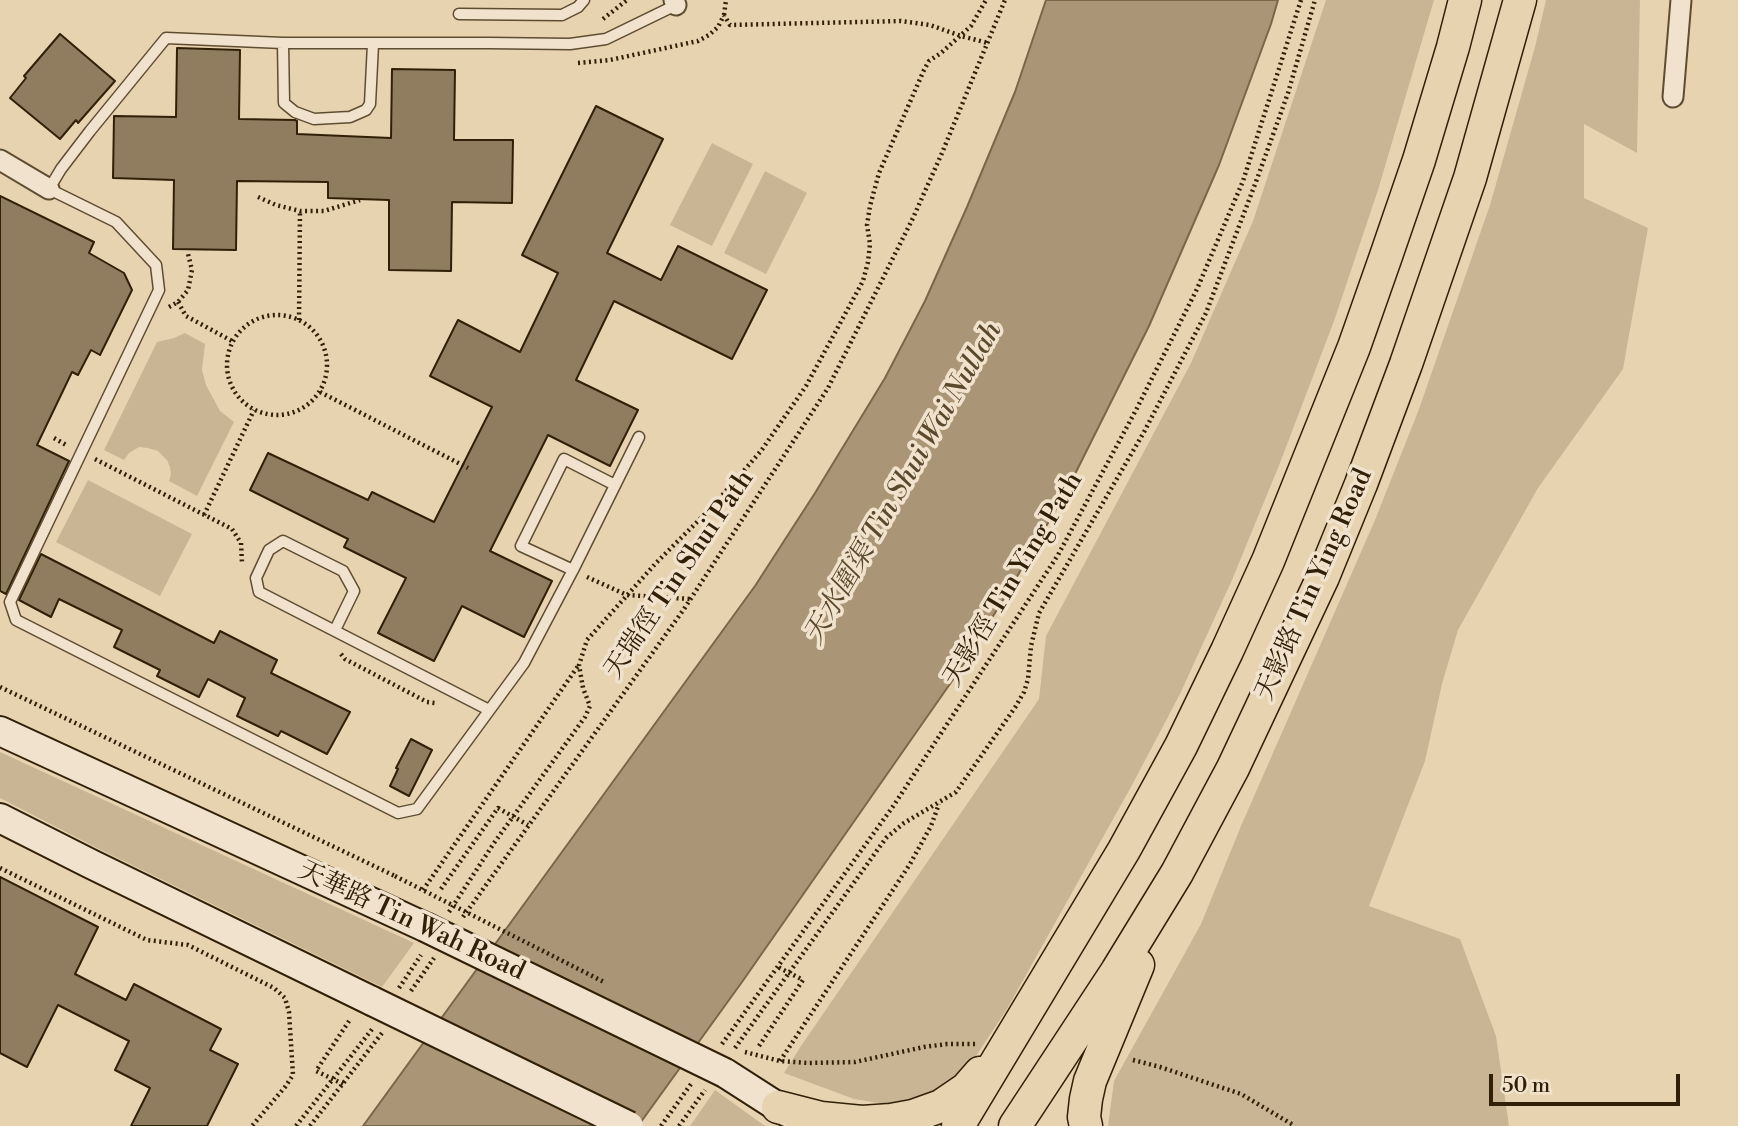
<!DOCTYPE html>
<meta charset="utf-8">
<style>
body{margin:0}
#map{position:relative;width:1738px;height:1126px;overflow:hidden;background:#e8d3b1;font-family:"Libre Bodoni",serif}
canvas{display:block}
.scale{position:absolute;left:1489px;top:1074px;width:191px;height:32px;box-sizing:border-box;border:4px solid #312007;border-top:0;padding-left:9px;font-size:21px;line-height:24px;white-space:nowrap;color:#312007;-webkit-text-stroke:5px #f0e2cc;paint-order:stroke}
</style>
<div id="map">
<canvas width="1738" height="1126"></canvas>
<div class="scale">50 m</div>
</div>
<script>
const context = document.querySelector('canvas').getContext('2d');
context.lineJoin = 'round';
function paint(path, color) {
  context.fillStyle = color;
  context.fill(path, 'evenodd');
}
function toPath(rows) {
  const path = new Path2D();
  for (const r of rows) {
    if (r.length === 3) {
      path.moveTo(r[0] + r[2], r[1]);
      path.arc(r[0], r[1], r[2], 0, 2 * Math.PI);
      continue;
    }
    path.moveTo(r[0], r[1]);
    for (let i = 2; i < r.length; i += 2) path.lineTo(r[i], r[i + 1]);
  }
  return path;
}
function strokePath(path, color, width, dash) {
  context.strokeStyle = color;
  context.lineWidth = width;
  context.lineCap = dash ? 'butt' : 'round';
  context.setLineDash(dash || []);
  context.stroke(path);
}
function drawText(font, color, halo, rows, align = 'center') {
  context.font = font + ' "Libre Bodoni","Noto Serif SC",serif';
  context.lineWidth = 7;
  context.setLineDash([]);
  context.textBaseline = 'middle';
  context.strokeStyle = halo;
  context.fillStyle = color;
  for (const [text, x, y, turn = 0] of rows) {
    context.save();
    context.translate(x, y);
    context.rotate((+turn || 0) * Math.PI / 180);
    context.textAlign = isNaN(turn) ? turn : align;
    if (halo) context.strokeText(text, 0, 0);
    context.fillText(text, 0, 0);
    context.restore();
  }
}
paint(toPath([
 [1326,0,1434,0,1378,190,1334,321,1280,463,1232,580,1180,694,1131,787,1007,1009,974,1059,956,1080,927,1097,891,1105,854,1099,784,1073,801,1046,1039,699,1046,636,1191,363,1253,221],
 [1546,0,1640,0,1637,153,1584,124,1584,198,1648,228,1623,369,1538,488,1458,630,1442,684,1425,761,1369,906,1460,939,1496,1036,1509,1126,1108,1126,1114,1081,1201,924,1241,826,1375,520,1419,409,1490,205,1535,47],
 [712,143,753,164,712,246,670,225],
 [765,171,807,193,766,274,724,253],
 [185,333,205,344,202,370,206,385,220,411,234,422,197,496,169,481,171,474,170,467,167,460,158,451,148,448,139,447,129,453,124,460,104,450,157,342,174,338],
 [88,480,192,534,160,596,56,542],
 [0,752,414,943,382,987,99,849,0,798],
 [715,1090,765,1126,690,1126]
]), '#c9b594');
const water = toPath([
 [1046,0,1278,0,1271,24,1219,165,1149,326,1067,490,1011,587,959,671,742,982,638,1126,363,1126,755,586,815,493,885,378,925,301,967,207,1015,92,1046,0]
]);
paint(water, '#aa9677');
strokePath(water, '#7a674a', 2);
const building = toPath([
 [60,34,115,81,78,123,76,120,60,139,10,98,26,78,24,76,60,34],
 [177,48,240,50,239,119,295,120,297,121,297,134,391,138,392,69,455,70,454,140,513,140,512,203,452,202,451,271,389,270,389,200,328,198,328,182,237,181,236,250,173,249,174,180,113,178,114,116,176,117,177,48],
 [596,106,663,139,607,253,661,280,678,246,767,290,732,359,614,301,576,380,638,410,610,466,548,435,490,551,552,581,524,637,462,606,434,661,378,633,406,578,344,547,348,539,250,490,268,453,368,500,372,492,434,522,492,407,430,376,458,320,520,352,558,273,522,255,596,106],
 [0,196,94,242,89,253,124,273,132,290,100,355,91,350,78,375,72,372,37,445,69,461,6,594,0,591,0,196],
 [41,554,214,643,220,631,277,660,271,673,350,712,327,754,281,731,278,736,237,716,245,698,208,679,199,697,157,676,160,670,114,647,122,630,59,599,51,617,19,600,41,554],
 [411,739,432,750,409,796,390,786,398,769,396,768,411,739],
 [0,877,98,927,75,974,126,1000,134,984,221,1029,210,1050,238,1064,207,1126,131,1126,150,1088,115,1070,129,1041,58,1005,27,1067,0,1053,0,877]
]);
paint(building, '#907d5f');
strokePath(building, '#312007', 2);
const lane = toPath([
 [459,14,562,15,578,7,584,0],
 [283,43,284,103,295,112,314,119,350,117,366,110,370,104,373,44],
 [639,437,573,570,524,663,417,809,398,813,16,620,10,602,159,290,156,265,116,222,49,189,61,169,90,131,166,38,283,43,489,43,570,44,606,39,676,5],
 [573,570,521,546,564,459,615,485],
 [335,630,354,591,343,571,283,541,269,550,256,578,259,592,489,710]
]);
const street = toPath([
 [674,0,676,5],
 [1673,97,1681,0],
 [0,160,49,189]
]);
const secondary = toPath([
 [0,731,425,927],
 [0,818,91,864,372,1001],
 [725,1073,778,1107,797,1117]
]);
const primary = toPath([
 [778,1107,821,1118,862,1122,891,1120,913,1116,941,1106,966,1089,980,1073],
 [958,1126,1124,850,1181,746,1227,651,1268,561,1354,347,1386,256,1419,160,1453,47,1465,0],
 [1015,1126,1117,971,1177,873,1233,768,1323,577,1361,484,1406,364,1470,178,1520,0],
 [1086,1126,1084,1117,1086,1099,1090,1081,1138,965]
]);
strokePath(lane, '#5f4d32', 13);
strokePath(street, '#5f4d32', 23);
strokePath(secondary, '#312007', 32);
strokePath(primary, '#312007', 35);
strokePath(toPath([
 [724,15,726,0],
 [603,19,627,0],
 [578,63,610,60,698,41,709,35,718,27,724,15,730,25,901,21,930,25,961,36,988,43],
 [258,197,276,205,300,211,324,211,360,200],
 [178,302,186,316,232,341],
 [169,307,178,302,188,290,192,270,188,254],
 [277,365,50],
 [299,320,300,211],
 [320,392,468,468],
 [54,438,68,446],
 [95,459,232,529,241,543,242,563],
 [204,515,254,410],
 [587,577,627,595,690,599],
 [341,654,345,659,427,702,435,703],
 [0,687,395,876],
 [0,868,147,940,188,945,274,988,285,998,289,1012,293,1075,285,1087,252,1126],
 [441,889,498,808,528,825],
 [423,890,578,666],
 [449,912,494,843,585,717,590,706,583,688,579,665,587,640,656,563,712,507,761,451,806,386,863,281,868,262,870,244,867,225,870,206,879,173,924,70,929,61,941,53,971,26,986,0],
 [463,917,684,609,828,388,913,218,942,153,1005,0],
 [399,988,421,955],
 [411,991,434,958],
 [722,1044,894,805,1058,555,1136,410,1197,289,1243,181,1301,0],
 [759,1046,803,980,778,967],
 [735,1048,886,838,904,823,956,792,1016,706,1024,692,1028,679,1031,646,1039,613,1144,432,1206,313,1257,179,1288,93,1315,0],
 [745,1052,780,1061,808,1063,855,1062,924,1047,947,1044,975,1044],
 [1133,1060,1160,1067,1241,1094,1295,1126],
 [780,1061,910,864,931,826,939,804],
 [343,1084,316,1071,351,1018],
 [296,1126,373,1028],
 [310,1126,382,1033],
 [661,1126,691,1084],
 [679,1126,705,1090]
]), '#312007', 4.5, [2, 3.5]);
strokePath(lane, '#f0e2cc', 10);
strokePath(street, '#f0e2cc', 19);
strokePath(secondary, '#f0e2cc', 28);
strokePath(primary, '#e8d3b1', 32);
const secondaryBridge = toPath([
 [425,927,725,1073],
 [372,1001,629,1126]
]);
strokePath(secondaryBridge, '#312007', 32, []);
strokePath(toPath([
 [395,876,606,983]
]), '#312007', 4.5, [2, 3.5]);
strokePath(secondaryBridge, '#f0e2cc', 28);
drawText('26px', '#312007', '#f0e2cc', [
 ["天瑞徑 Tin Shui Path",680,575,-56],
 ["天影徑 Tin Ying Path",1014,580,-59],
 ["天影路 Tin Ying Road",1315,585,-66],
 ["天華路 Tin Wah Road",411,922,25]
]);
drawText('italic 28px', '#5b492e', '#f0e2cc', [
 ["天水圍渠 Tin Shui Wai Nullah",904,484,-60]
]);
</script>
